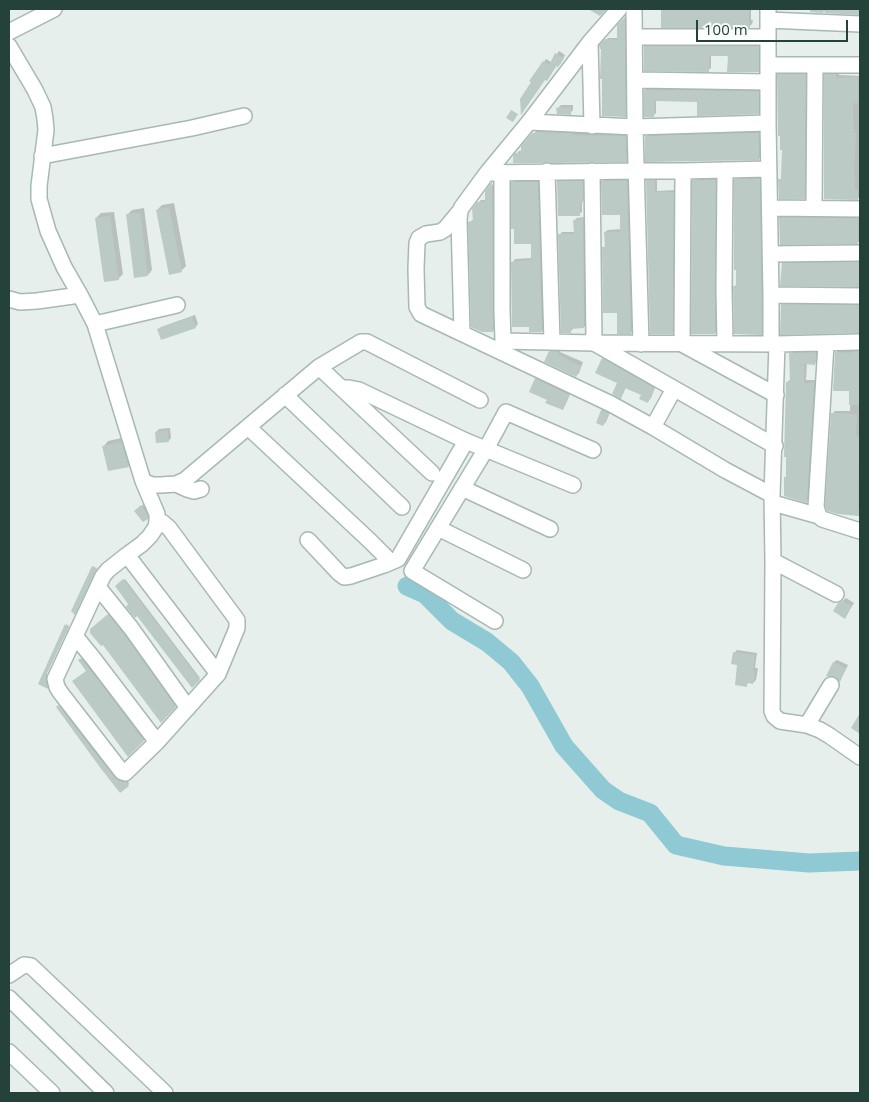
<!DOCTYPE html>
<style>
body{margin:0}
#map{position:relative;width:869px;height:1102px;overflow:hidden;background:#e6efeb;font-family:"Open Sans",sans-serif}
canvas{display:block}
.frame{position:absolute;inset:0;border:10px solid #24423a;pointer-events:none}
.scale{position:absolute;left:696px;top:20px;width:152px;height:22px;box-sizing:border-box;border:2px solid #24423a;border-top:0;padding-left:6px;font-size:15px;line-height:18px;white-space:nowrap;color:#24423a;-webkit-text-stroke:4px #f7fbf9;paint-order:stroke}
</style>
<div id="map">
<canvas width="869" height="1102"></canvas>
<div class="frame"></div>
<div class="scale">100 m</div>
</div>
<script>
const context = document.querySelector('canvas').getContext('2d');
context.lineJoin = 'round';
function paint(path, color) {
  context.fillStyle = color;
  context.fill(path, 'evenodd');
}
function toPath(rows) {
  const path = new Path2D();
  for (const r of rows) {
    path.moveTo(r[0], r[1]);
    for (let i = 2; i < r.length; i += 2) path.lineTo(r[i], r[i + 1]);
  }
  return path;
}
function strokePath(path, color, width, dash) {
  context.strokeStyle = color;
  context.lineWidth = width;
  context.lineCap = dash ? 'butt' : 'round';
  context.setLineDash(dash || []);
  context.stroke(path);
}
paint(toPath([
 [672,9,751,9,751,20,753,20,752,24,750,26,672,14],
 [812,9,860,9,860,13,812,11],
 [626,17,627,114,625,116,601,46,608,38,618,38,619,26],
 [647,44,761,44,761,69,758,71,727,55,711,54,711,68,708,70,645,47],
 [559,51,565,55,561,63,558,66,557,65,547,80,544,62,546,59,551,62],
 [781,72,808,72,807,195,804,198,780,180,782,177,783,149,779,75],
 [828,72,839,72,839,75,860,76,860,198,826,198,826,75],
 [648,87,761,89,761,110,758,113,699,101,656,100,656,113,653,116,645,90],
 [561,105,573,105,573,110,570,113,558,108],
 [539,129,574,131,574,132,628,134,629,158,626,161,514,157,519,151,523,151,533,134],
 [761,130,762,156,759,159,646,137,649,134],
 [718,177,718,330,715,333,694,181,696,178],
 [738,177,762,177,764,331,761,333,735,286,737,284,736,180],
 [629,178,633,330,631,333,618,312,604,247,606,245,605,232,608,230,621,229,621,214,603,181,605,179],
 [650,178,657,178,657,191,675,190,675,330,672,333,647,181],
 [540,179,545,328,542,331,513,262,515,259,532,258,532,243,513,183,515,180],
 [561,179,585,179,585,198,582,202,582,212,579,214,558,182],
 [495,182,495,328,493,331,470,222,474,219,478,203,481,200,486,200,486,192],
 [174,203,186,266,181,271,157,210,162,205],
 [144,208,152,270,148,275,127,215,132,210],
 [114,212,123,274,118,279,96,218,101,213],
 [783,215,860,216,860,242,781,243,780,218],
 [585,217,587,324,584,327,573,327,573,329,570,332,559,235,562,232,575,232,575,220,577,218],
 [860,260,860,285,782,284,783,264,786,261],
 [785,302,860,303,860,331,782,333,782,305],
 [195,315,198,324,195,327,158,330,161,327],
 [553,349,561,349,560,352,583,362,579,373,576,376,550,352],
 [855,349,860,349,860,515,844,514,832,414,835,411,850,411,851,390,836,353,839,350,854,350],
 [818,350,818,360,815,363,807,363,806,380,817,380,809,499,806,501,785,478,787,476,787,382,791,379,791,354,794,351],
 [605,356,656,385,651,398,648,401,643,394,626,387,623,394,620,397,618,382,603,359],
 [539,376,571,392,565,406,562,409,548,399,536,379],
 [605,408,611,410,606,422,603,425,597,422,602,410],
 [170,428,171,438,168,441,156,432,159,429],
 [126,437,133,461,128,466,104,446,108,441],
 [145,503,150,514,147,518,139,508],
 [125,579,200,678,193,686,116,587],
 [846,598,854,603,845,617,839,604],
 [110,614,125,632,176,705,161,721,103,643,91,630],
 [67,624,69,627,47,673,48,688,39,684],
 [737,650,757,653,755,668,758,668,756,680,753,683,749,682,746,685,734,653],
 [83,658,145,739,129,755,81,659],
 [837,660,848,665,842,677,840,680,832,674,828,674,834,662],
 [60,705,116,777,120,780,128,781,129,784,120,791,59,706]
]), '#0003');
strokePath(toPath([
 [407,586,425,594,452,621,487,642,511,662,530,686,564,746,603,790,619,801,650,813,676,845,724,856,809,863,860,861]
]), '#8ec9d4', 19);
paint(toPath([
 [588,9,607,9,600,16],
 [661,9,749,9,749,22,750,22,750,28,661,28],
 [810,9,824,9,823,13,810,12],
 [825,9,860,9,860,15,825,13],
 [625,17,626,117,602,116,602,79,600,79,601,49,600,49,599,45,605,39,617,40,617,25],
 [644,46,759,46,759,72,727,72,728,57,727,56,709,56,709,72,644,71],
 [555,53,564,58,558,67,556,66,547,81,545,80,521,115,520,99,531,82,529,81,543,61,549,65],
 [777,74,806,74,805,199,779,199,778,179,781,179,782,150,780,150,780,136,778,136],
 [824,74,836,74,836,78,858,77,858,103,853,103,854,133,856,133,854,177,855,177,855,190,858,190,858,200,824,199],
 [644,90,759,91,759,114,697,116,697,102,654,101,654,117,644,117],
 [571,107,571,115,557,114,556,108],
 [511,110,518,114,513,122,506,118],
 [535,132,572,133,572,135,626,136,627,162,551,163,547,162,542,163,513,163,513,156,515,153,521,153,521,146,532,133,535,133],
 [759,133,759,160,645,162,645,136],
 [734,179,760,179,762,335,734,334,733,286,736,286,736,270,734,270],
 [627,180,631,334,617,334,617,313,603,313,602,247,605,247,604,232,620,232,620,215,602,215,601,181],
 [646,180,655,180,655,192,674,192,673,334,650,334],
 [692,180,716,180,715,334,691,334],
 [557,181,583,181,583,202,580,203,580,216,558,216],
 [492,182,493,332,482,332,471,327,468,222,473,221,472,209,477,202,485,202,485,191],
 [511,182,538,182,542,332,529,332,529,327,512,327,511,262,531,260,531,244,514,244,514,229,511,229],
 [169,207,182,272,169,275,156,210],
 [140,213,148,276,134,278,126,214],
 [110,216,119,280,104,282,95,218],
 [779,217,858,218,858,244,780,245],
 [583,219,584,328,571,329,571,333,561,333,558,234,574,234,573,220],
 [859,262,859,277,860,277,860,287,780,286,782,263],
 [781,304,859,305,859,333,780,335],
 [192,317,196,328,161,340,157,329],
 [549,351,559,352,558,355,581,366,576,377,544,362],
 [860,351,860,405,849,405,849,391,833,391,835,352,851,353,851,352],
 [816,352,815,365,804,364,804,383,814,383,807,503,784,496,784,477,786,477,786,457,784,457,786,382,790,382,789,353],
 [602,358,654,388,648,403,639,399,641,395,625,388,621,399,612,394,617,383,595,373],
 [535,378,569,395,563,410,545,403,547,400,529,392],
 [601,410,609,413,603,426,596,423],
 [831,413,857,414,856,436,860,436,860,459,859,459,858,507,859,507,859,516,838,514,827,511,825,506],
 [167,430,169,442,156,443,155,432],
 [121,442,129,467,108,471,102,446],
 [141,505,148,516,148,519,143,522,134,511],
 [92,566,97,568,75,615,71,611],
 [123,579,200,680,192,688,137,616,135,618,126,607,128,604,115,586],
 [842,601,852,606,845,619,833,611,838,603],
 [108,614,124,634,176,707,161,723,103,645,101,646,90,633,90,629],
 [65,624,68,628,46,675,46,681,48,689,38,684],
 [733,652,755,655,753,671,755,671,753,684,747,683,747,687,735,685,737,665,731,664],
 [81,658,144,741,128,757,72,681,86,671,78,660],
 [833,662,846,668,840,682,835,677,826,676],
 [58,705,115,778,119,781,126,782,129,786,120,793,99,766,56,707],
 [860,713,860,734,851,728]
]), '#bbcac4');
const minor = toPath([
 [634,9,635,127,641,344],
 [768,9,768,123,771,295,771,344],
 [768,20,860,24],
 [9,32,54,9],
 [635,37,768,37],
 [590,42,592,126],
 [9,46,35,90,43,107,45,119,46,130,39,186,39,199,48,231,64,267,80,295,95,324,143,481,157,514,157,521,156,527,150,536,142,544,127,555,108,570,103,576,55,679,57,687,60,692,122,772,125,773,157,742,218,674,127,555],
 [769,65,860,65],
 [636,80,768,82],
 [529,122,635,127,768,123],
 [42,156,192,128,244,116],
 [725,170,724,290,725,343],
 [547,171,552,342],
 [592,171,594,343,775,446],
 [683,171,682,344,776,395],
 [487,173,636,171,683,171,768,169],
 [770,208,860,209],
 [814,208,815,65],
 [460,211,445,229,440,232,426,234,419,238,417,243,416,269,417,307,421,314,611,404,653,427,725,470,772,495],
 [770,254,860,253],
 [771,295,860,296],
 [9,299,20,302,37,301,80,295],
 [95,324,177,305],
 [462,332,459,219,460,211,462,207,487,173,529,122,590,42,619,9],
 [503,341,594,343,777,344,772,495,773,561,772,711,774,716,780,721,807,725,820,730,830,736,860,757],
 [777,344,860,342],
 [826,344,816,507,819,516,822,519,860,531],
 [501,350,503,341,502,311,502,172],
 [319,367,432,473],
 [342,388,349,388,359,390,466,441,573,485],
 [285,395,402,507],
 [248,427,370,541,386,557,387,562,384,565],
 [653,427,674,389],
 [143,481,152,485,161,485,176,484,185,480,319,367,361,342,367,342,480,400],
 [176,484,187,489,194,491,201,489],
 [462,488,550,529],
 [773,503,819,516],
 [157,521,162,522,169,528,237,620,237,628,218,674],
 [438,528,523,570],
 [308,540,339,573,344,577,351,576,384,565,398,559,466,441],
 [773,561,836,594],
 [98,587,131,628,188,708],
 [495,621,412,571,486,449,506,412,593,450],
 [75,636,93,658,157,742],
 [807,725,831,685],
 [9,975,24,965,31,966,165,1093],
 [9,998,106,1093],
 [9,1052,52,1093]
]);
strokePath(minor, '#a8b8b2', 18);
strokePath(minor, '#fff', 15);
</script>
